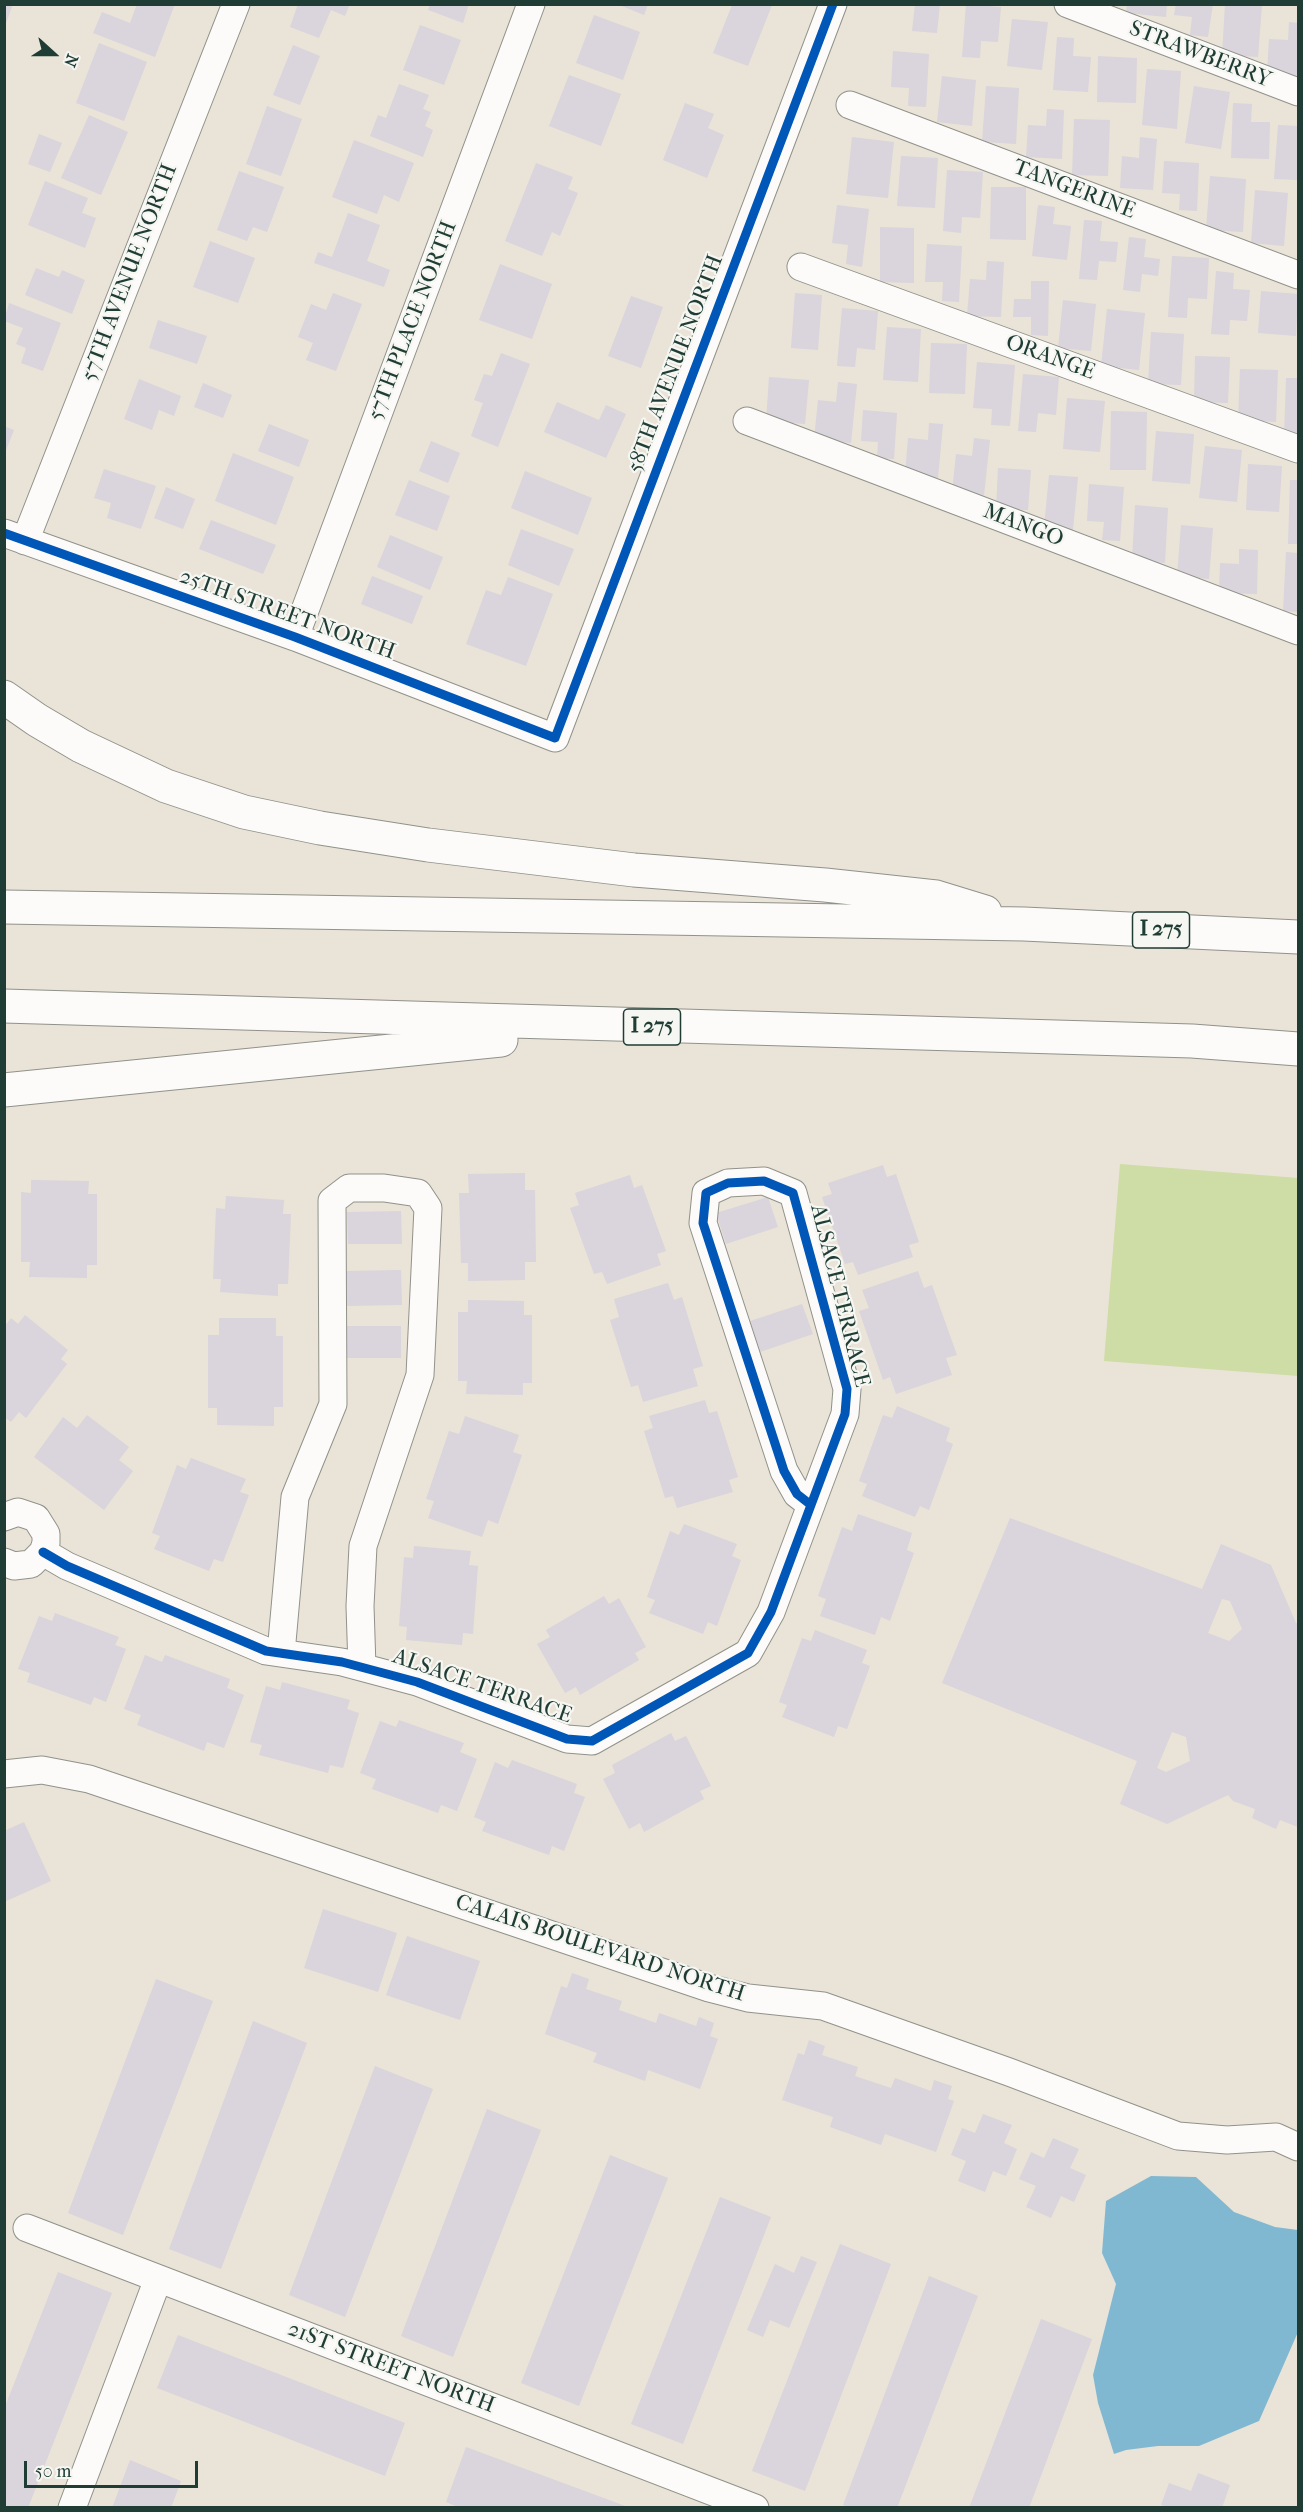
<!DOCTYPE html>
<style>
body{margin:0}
#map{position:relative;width:1303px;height:2512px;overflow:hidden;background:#eae3d7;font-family:"IM FELL French Canon",serif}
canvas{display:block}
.frame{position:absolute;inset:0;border:6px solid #1f3d34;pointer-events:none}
.north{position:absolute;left:24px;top:24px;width:60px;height:60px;-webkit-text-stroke:4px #f6f6f2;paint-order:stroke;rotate:111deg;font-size:16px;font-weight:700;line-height:24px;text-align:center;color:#1f3d34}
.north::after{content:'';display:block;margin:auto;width:21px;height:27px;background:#1f3d34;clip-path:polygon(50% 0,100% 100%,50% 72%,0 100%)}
.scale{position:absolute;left:24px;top:2461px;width:174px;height:27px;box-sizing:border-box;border:3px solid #1f3d34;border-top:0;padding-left:8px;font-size:18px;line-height:21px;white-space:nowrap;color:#1f3d34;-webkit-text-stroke:4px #f6f6f2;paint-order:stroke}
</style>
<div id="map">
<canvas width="1303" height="2512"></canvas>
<div class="frame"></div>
<div class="north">N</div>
<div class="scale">50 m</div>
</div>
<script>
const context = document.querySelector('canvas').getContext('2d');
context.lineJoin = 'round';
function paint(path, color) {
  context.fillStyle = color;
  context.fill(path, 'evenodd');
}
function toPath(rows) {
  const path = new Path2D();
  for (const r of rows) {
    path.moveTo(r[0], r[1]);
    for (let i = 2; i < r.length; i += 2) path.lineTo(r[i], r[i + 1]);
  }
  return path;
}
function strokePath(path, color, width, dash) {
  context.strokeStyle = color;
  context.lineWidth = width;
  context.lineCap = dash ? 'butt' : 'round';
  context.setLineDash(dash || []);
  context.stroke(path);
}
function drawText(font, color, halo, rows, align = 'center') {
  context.font = font + ' "IM FELL French Canon",serif';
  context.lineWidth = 4.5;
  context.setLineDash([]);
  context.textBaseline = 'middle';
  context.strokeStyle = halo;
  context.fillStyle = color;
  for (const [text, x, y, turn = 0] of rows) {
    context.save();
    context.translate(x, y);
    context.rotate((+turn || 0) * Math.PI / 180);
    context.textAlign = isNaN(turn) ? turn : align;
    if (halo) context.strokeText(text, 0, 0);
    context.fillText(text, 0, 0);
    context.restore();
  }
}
paint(toPath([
 [1120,1164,1298,1178,1298,1376,1104,1361]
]), '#cedca5');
paint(toPath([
 [1151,2176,1196,2177,1234,2212,1275,2227,1298,2230,1298,2332,1259,2421,1199,2446,1158,2446,1126,2450,1114,2454,1098,2403,1093,2375,1116,2284,1102,2253,1106,2201]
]), '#81b8d1');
paint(toPath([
 [4,4,13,4,5,26,4,26],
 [137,4,175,4,155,57,93,33,102,12,130,23],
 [298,4,350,4,345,16,331,10,319,38,290,27],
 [430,4,469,4,463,23,428,10],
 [617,4,648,4,644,15],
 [915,4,940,4,937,33,912,31],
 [966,4,1001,7,998,42,981,41,980,58,962,57],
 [1127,4,1167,4,1166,17,1126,13],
 [1176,4,1213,4,1208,37,1190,35,1192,17,1174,15],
 [1225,4,1262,5,1258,57,1222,55],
 [732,5,772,5,748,66,713,53],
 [594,15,640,32,623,80,576,63],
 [1012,19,1048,22,1042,70,1007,66],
 [1289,22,1298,23,1298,76,1267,74,1269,39,1288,40],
 [420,25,461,40,444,85,403,70],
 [1057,37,1074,38,1073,56,1091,57,1088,92,1053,90],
 [99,43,147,62,124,121,76,103],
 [293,45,320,56,300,105,273,95],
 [893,51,929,54,926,107,908,106,909,88,891,87],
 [1098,56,1137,58,1136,103,1097,102],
 [1147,69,1181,71,1177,129,1142,125],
 [569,75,621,94,601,146,549,126],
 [942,76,976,80,972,126,937,122],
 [399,84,429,95,423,109,431,112,425,126,433,130,423,157,370,136,378,115,386,118],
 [986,86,1019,88,1016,144,982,142],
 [1194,86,1230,92,1221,149,1185,143],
 [685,103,714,114,708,128,724,135,707,178,663,160],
 [1233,103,1252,104,1251,122,1270,122,1269,159,1231,158],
 [267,106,302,119,281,176,246,164],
 [1047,109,1064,110,1062,159,1026,157,1028,125,1046,126],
 [89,115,128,132,101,195,61,178],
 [1074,119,1110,120,1108,176,1072,175],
 [1278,125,1298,126,1298,180,1274,179],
 [39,134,62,143,50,172,28,164],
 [852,137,894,142,888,198,846,194],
 [1140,137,1157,139,1153,190,1120,188,1122,156,1139,158],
 [354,140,414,163,399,202,384,195,377,214,332,197],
 [901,156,938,158,935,208,897,206],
 [1164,161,1199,163,1197,211,1179,210,1180,194,1162,193],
 [536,163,573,177,568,189,578,193,560,236,552,232,542,256,505,241],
 [947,170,983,172,980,218,962,217,961,233,943,231],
 [239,171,284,187,267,232,253,227,247,241,217,230],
 [1210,176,1246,179,1243,232,1206,230],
 [45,181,88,198,82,213,96,218,85,248,28,225],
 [991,187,1026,187,1026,240,990,239],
 [1255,190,1288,193,1284,246,1251,243],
 [837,205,869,209,862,267,846,264,848,245,832,243],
 [1038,205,1055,207,1053,224,1071,226,1067,260,1032,256],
 [348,213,380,225,367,261,390,270,384,287,314,263,318,252,332,257],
 [1084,220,1102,221,1100,241,1118,242,1116,262,1099,261,1097,280,1079,279],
 [880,227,914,228,914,283,880,282],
 [1129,237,1146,239,1144,257,1160,259,1158,276,1142,274,1140,292,1123,290],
 [210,241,255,258,238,303,193,287],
 [927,244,962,246,959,302,942,301,943,282,925,282],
 [1172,256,1209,258,1207,299,1188,298,1187,318,1168,317],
 [987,261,1004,262,1001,317,967,316,970,279,986,280],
 [500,264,552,284,532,339,479,320],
 [36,268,59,277,62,270,85,280,72,314,25,295],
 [1216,271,1234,273,1233,289,1250,290,1247,321,1230,320,1229,335,1211,334],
 [1031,281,1049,281,1048,336,1031,335,1031,317,1013,317,1014,299,1031,299],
 [1261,291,1298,294,1296,336,1258,333],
 [333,293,362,304,336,371,306,360,313,343,298,337,311,304,326,310],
 [795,293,822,295,818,350,791,348],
 [631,296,663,307,641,368,608,356],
 [1063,300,1096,304,1091,351,1058,348],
 [9,303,61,323,43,371,21,363,26,348,16,344,23,328,4,321],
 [842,308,878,311,875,350,857,348,855,367,837,366],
 [1107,309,1145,313,1139,370,1101,366],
 [158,320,207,336,197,364,149,348],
 [887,327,921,329,918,382,883,380],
 [1151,332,1184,334,1181,385,1148,384],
 [931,343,967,344,965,394,929,393],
 [501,353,530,364,498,447,471,436,483,403,474,400,484,374,492,376],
 [1195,356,1230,357,1228,403,1194,402],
 [977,362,1015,365,1010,426,991,425,992,409,973,408],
 [1240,369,1278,370,1276,422,1238,420],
 [1023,374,1059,377,1056,415,1038,413,1036,432,1018,431],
 [769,377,809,380,805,424,766,421],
 [1286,378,1298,378,1298,438,1284,437],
 [139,379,181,396,174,416,159,410,152,430,124,419],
 [838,382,857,384,851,443,814,439,818,400,836,402],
 [203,383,232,395,223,418,194,407],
 [1067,398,1105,401,1100,452,1063,449],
 [557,402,599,420,606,405,626,414,606,458,544,432],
 [863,410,897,413,894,459,877,458,878,442,861,441],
 [1111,411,1147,412,1146,470,1110,470],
 [929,423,943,424,938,478,905,475,908,438,928,440],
 [269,424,309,440,299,467,258,451],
 [4,426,14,430,5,453,4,453],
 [1156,431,1194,434,1190,484,1152,481],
 [974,438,990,440,984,495,952,492,956,454,972,456],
 [431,441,460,453,448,483,419,471],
 [1205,446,1242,450,1237,502,1199,498],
 [233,453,294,477,276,525,215,501],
 [1248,464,1282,466,1279,512,1246,510],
 [998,468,1031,470,1028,510,996,509],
 [104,469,156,486,141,529,107,518,111,503,94,498],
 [525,471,592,498,578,535,511,508],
 [1049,475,1078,477,1073,530,1044,527],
 [409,480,450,496,437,531,395,515],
 [1290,480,1298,480,1298,544,1288,544],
 [1089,484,1124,487,1120,541,1102,540,1104,522,1087,521],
 [166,487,195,499,183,529,154,518],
 [1135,505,1168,508,1165,563,1132,560],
 [211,520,276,545,263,574,199,549],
 [1181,525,1213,528,1209,579,1177,576],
 [521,529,574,549,559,586,508,565],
 [390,535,443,557,430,590,377,567],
 [1239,549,1258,550,1257,594,1219,593,1220,563,1239,564],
 [1286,552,1298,553,1298,612,1283,611],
 [372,576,423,596,412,624,361,604],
 [508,577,553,594,526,666,466,644,486,590,501,595],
 [883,1165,887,1177,896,1174,919,1242,909,1245,913,1257,858,1275,853,1262,845,1264,822,1197,832,1194,828,1183],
 [525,1173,525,1190,535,1190,536,1262,525,1262,525,1280,468,1281,468,1263,461,1263,459,1193,469,1193,468,1174],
 [630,1175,634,1188,642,1185,666,1251,657,1254,661,1265,607,1284,602,1272,594,1274,570,1208,579,1205,575,1193],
 [31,1180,89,1181,88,1194,97,1194,97,1265,87,1265,87,1278,29,1277,30,1262,21,1262,21,1192,31,1193],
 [226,1196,284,1200,283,1214,291,1214,288,1284,278,1284,278,1296,220,1292,221,1279,213,1279,216,1208,225,1209],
 [768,1197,778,1227,726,1244,716,1213],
 [401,1211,402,1244,348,1244,347,1212],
 [401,1270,402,1305,347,1306,346,1271],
 [918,1271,924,1288,932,1285,957,1355,946,1358,952,1375,896,1394,890,1377,883,1380,859,1311,869,1308,862,1290],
 [668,1283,674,1300,682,1297,703,1366,693,1369,698,1386,643,1402,638,1385,631,1387,610,1320,619,1317,614,1299],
 [468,1300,524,1301,524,1315,532,1315,532,1383,523,1383,523,1395,466,1394,467,1381,458,1381,458,1312,468,1312],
 [802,1304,813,1334,760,1352,750,1321],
 [25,1315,68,1350,61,1359,67,1364,26,1418,19,1412,11,1422,4,1417,4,1327,11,1318,18,1324],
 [219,1318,276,1318,276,1336,283,1336,283,1407,274,1407,274,1426,217,1425,217,1408,208,1408,208,1335,219,1335],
 [346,1326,401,1326,401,1358,346,1358],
 [705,1400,709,1413,717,1411,738,1477,729,1480,733,1492,677,1508,673,1496,665,1498,644,1431,653,1428,649,1416],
 [897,1406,950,1428,946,1441,953,1444,929,1510,920,1506,915,1517,862,1496,867,1484,859,1481,883,1415,892,1418],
 [87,1415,129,1447,119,1460,133,1471,104,1510,34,1457,63,1417,77,1428],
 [465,1416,519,1435,513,1452,522,1455,498,1524,488,1520,482,1537,428,1518,434,1501,426,1499,449,1431,459,1434],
 [191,1458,246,1479,240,1492,249,1495,223,1562,214,1559,209,1571,154,1549,160,1536,152,1533,177,1465,186,1469],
 [858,1514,912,1533,907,1550,914,1553,890,1621,881,1617,875,1635,820,1616,826,1599,818,1596,842,1527,852,1531],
 [1010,1518,1202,1589,1221,1544,1271,1565,1296,1623,1298,1624,1298,1827,1280,1820,1276,1829,1252,1818,1255,1809,1233,1801,1228,1795,1167,1824,1120,1804,1137,1761,942,1683],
 [1222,1599,1230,1601,1242,1629,1229,1641,1208,1633],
 [1172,1732,1186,1737,1190,1761,1166,1772,1157,1768],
 [684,1524,737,1544,732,1556,741,1560,717,1626,708,1622,703,1634,649,1613,655,1600,647,1597,670,1531,679,1535],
 [414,1546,471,1551,469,1565,478,1566,473,1634,463,1633,462,1645,406,1640,407,1627,399,1626,404,1557,413,1558],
 [604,1596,609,1604,619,1598,646,1647,635,1653,639,1660,580,1695,576,1687,565,1693,537,1644,550,1637,546,1630],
 [55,1613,119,1637,115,1645,126,1649,106,1702,94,1697,91,1705,27,1682,30,1673,18,1669,39,1616,52,1621],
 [815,1630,867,1650,862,1663,870,1666,847,1729,838,1726,834,1737,782,1717,787,1705,779,1702,802,1638,811,1641],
 [145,1655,162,1662,165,1655,230,1679,227,1688,244,1695,224,1748,207,1742,204,1751,137,1725,141,1715,124,1709],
 [282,1682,350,1700,347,1709,359,1713,343,1768,330,1765,328,1773,259,1755,262,1745,250,1742,266,1686,280,1690],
 [399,1720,464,1743,460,1752,477,1759,457,1811,441,1805,438,1813,372,1789,376,1779,360,1773,380,1721,396,1727],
 [671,1733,675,1741,686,1736,711,1786,700,1791,704,1799,644,1832,640,1823,629,1829,603,1779,615,1773,612,1765],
 [512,1760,577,1784,574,1793,585,1797,564,1851,552,1846,549,1855,482,1831,486,1822,474,1817,495,1762,508,1768],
 [24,1822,51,1881,4,1902,4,1831],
 [323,1909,397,1933,378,1992,304,1968],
 [407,1936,480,1961,460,2020,386,1995],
 [572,1973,589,1979,586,1989,622,2001,619,2010,656,2023,659,2013,696,2026,699,2017,714,2023,710,2036,718,2039,700,2089,648,2070,645,2081,593,2062,597,2053,545,2034,561,1986,567,1988],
 [156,1979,213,2001,123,2235,68,2213],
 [253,2021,307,2043,221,2269,169,2249],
 [809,2040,825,2046,822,2055,858,2067,855,2076,891,2088,895,2078,931,2091,934,2080,952,2086,948,2099,954,2101,936,2152,885,2134,881,2145,830,2127,833,2117,782,2100,798,2053,804,2055],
 [375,2066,433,2089,345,2317,289,2295],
 [487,2109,541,2130,453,2357,401,2336],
 [983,2114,1012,2125,1004,2143,1017,2149,1006,2176,993,2171,985,2192,958,2181,966,2161,951,2155,962,2128,975,2133],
 [1053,2138,1079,2149,1070,2168,1086,2175,1074,2202,1061,2196,1051,2218,1026,2207,1036,2186,1019,2179,1031,2152,1044,2158],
 [610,2155,668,2178,579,2406,521,2383],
 [720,2197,771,2217,683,2444,631,2424],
 [840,2244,891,2264,805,2491,752,2471],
 [801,2256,817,2262,789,2328,770,2320,763,2337,747,2330,775,2264,794,2273],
 [58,2272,112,2293,28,2508,4,2508,4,2409],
 [929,2276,978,2296,897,2508,850,2508,843,2505],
 [1041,2319,1092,2339,1029,2508,969,2508],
 [178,2335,405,2423,385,2476,157,2388],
 [466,2447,628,2507,628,2508,460,2508,446,2502],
 [130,2460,181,2481,171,2508,112,2508],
 [1198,2473,1230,2485,1222,2508,1169,2508,1161,2505,1169,2483,1191,2491]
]), '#dad4dc');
const minor = toPath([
 [1068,4,1298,92],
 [850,105,1298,275],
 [801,267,1298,449],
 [747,421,1298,631],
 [4,533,295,637,555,738,833,4],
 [25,541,236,4],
 [295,637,531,4],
 [4,1517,18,1512,36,1518,46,1534,46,1543,43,1552,31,1564,14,1566,4,1562],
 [43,1552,67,1566,266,1651,342,1662,417,1682,567,1739,592,1741,748,1653,771,1612,845,1414,847,1389,793,1193,764,1181,728,1183,706,1193,703,1223,784,1471,797,1494,811,1505],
 [281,1653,295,1497,333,1404,332,1201,349,1188,384,1188,418,1193,428,1208,420,1375,363,1546,360,1606,362,1667],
 [4,1774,42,1770,89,1779,709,1988,748,1998,823,2006,1009,2072,1178,2136,1227,2140,1276,2137,1298,2147],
 [27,2228,755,2508],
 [72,2508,158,2279]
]);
const highway = toPath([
 [4,697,37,720,81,746,166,786,244,812,320,828,428,845,634,870,825,885,936,897,985,912],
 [4,907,1024,924,1298,937],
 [4,1006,1192,1041,1298,1049],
 [4,1090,501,1040]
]);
strokePath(minor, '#90928a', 29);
strokePath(highway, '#90928a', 35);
strokePath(minor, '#fcfbf9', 27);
strokePath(highway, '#fcfbf9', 33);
strokePath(toPath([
 [4,533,295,637,555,738,833,4],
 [43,1552,67,1566,266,1651,342,1662,417,1682,567,1739,592,1741,748,1653,771,1612,845,1414,847,1389,793,1193,764,1181,728,1183,706,1193,703,1223,784,1471,797,1494,811,1505]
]), '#0057b8', 9);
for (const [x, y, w] of [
 [1161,930,57],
 [652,1027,57]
]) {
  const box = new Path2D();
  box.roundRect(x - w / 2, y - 18, w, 36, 4.5);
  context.fillStyle = '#f6f6f2';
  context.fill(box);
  strokePath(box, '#1f3d34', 1.5);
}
drawText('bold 21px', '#1f3d34', null, [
 ["I 275",1161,930],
 ["I 275",652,1027]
]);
drawText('22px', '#1f3d34', '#f6f6f2', [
 ["STRAWBERRY",1200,55,21],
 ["TANGERINE",1074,190,21],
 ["57TH AVENUE NORTH",130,273,-69],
 ["57TH PLACE NORTH",413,321,-69],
 ["ORANGE",1050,358,20],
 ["58TH AVENUE NORTH",676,364,-69],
 ["MANGO",1023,526,21],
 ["25TH STREET NORTH",287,615,20],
 ["ALSACE TERRACE",839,1296,76],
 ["ALSACE TERRACE",482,1687,19],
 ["CALAIS BOULEVARD NORTH",600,1949,18],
 ["21ST STREET NORTH",391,2368,21]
]);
</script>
